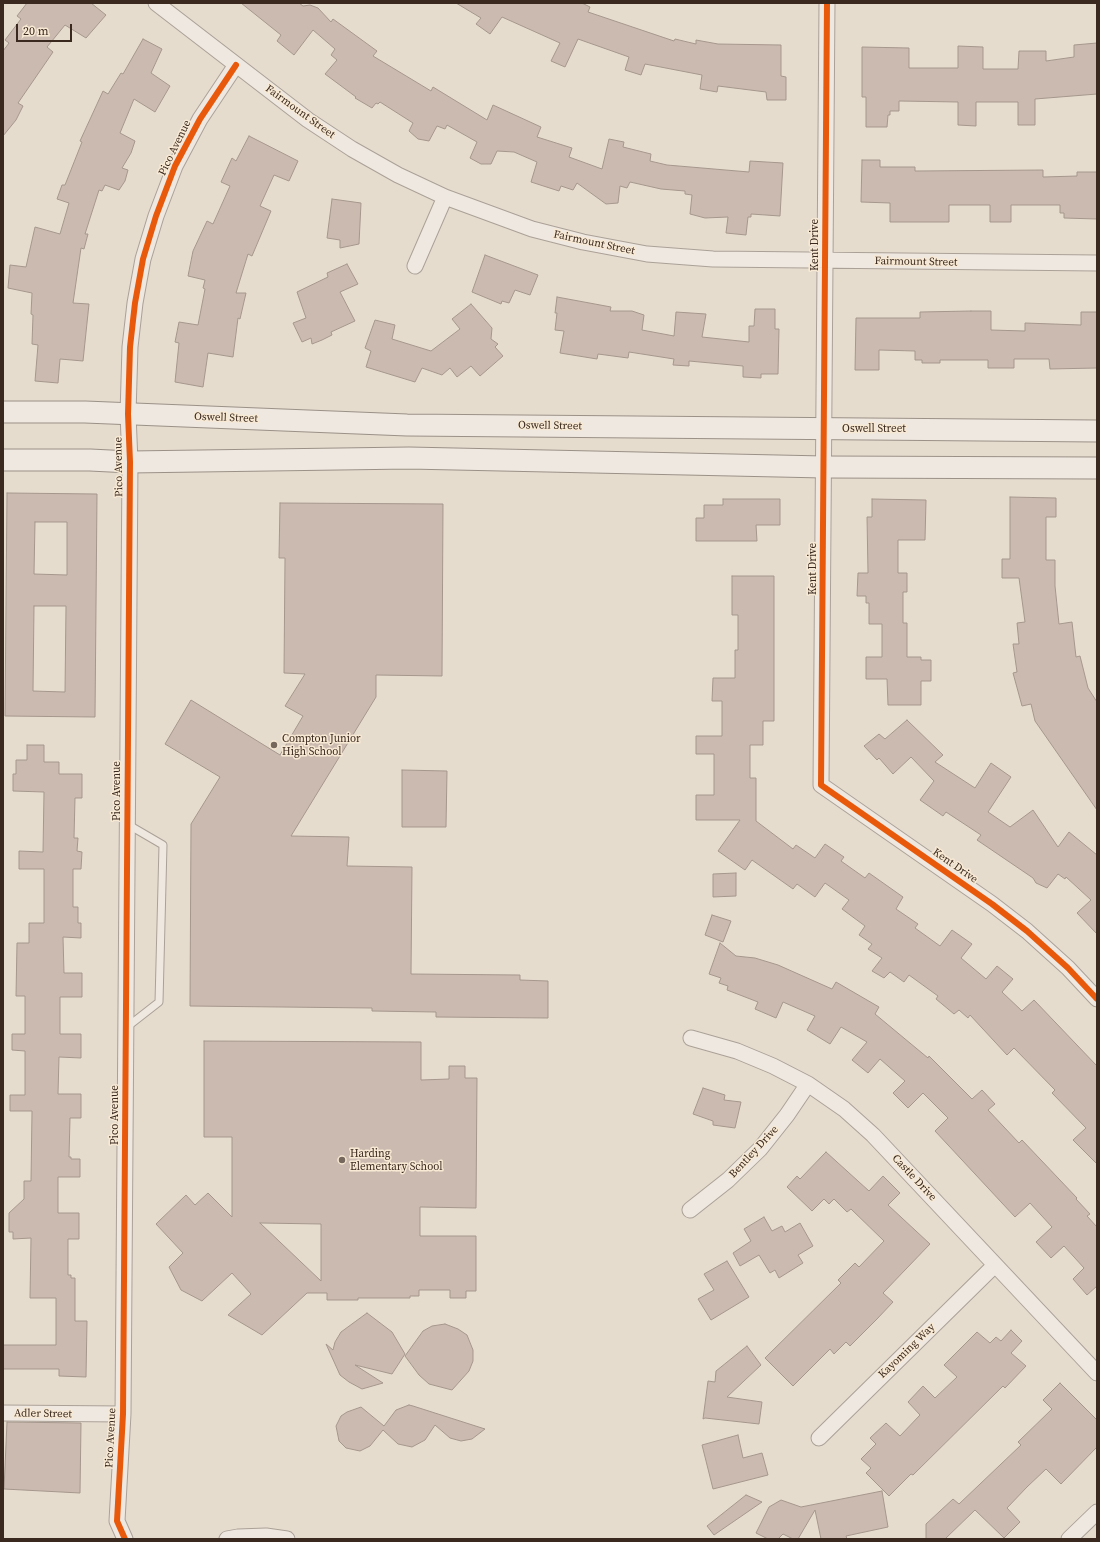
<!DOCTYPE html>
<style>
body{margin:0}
#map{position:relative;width:1100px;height:1542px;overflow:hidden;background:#e6dcce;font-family:"Source Serif 4",serif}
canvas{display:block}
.frame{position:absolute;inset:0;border:4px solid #3a291e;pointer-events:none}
.scale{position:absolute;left:16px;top:24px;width:56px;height:18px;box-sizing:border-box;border:2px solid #3a291e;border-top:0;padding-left:5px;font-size:12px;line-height:14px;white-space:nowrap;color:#3a291e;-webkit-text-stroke:3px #f7e9d4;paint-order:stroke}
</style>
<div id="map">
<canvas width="1100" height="1542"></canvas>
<div class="frame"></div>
<div class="scale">20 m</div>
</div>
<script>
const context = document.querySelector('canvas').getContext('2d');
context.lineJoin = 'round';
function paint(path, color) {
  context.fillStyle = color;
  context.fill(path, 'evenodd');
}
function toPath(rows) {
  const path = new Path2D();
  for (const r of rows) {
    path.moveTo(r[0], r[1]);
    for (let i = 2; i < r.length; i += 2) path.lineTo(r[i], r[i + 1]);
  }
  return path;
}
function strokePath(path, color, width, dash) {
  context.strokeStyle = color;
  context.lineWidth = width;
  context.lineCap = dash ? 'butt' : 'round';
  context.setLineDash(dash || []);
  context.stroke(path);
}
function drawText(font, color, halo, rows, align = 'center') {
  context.font = font + ' "Source Serif 4",serif';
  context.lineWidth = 3;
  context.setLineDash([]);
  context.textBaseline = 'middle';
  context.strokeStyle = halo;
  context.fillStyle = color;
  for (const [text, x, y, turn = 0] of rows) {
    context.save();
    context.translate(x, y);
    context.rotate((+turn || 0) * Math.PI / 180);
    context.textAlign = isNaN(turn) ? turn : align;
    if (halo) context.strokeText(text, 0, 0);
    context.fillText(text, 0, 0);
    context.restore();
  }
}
const building = toPath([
 [27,3,91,3,106,15,86,38,65,25,47,47,53,52,18,103,23,106,16,120,3,136,3,51,9,43,5,40,21,19,17,16,27,3],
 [241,3,299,3,303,6,310,5,318,8,331,22,333,19,377,51,373,56,431,91,433,87,487,120,493,105,541,127,537,137,572,148,569,157,602,169,609,139,624,142,623,147,651,154,650,161,667,165,749,172,750,161,783,163,780,216,751,214,751,217,748,217,746,235,726,233,728,217,705,218,690,214,692,195,685,194,685,191,661,189,630,182,627,188,620,186,618,203,606,204,577,183,573,190,561,186,559,191,531,182,537,162,514,152,497,151,491,164,481,164,470,158,477,142,447,125,445,129,437,126,429,141,418,139,409,131,413,123,380,102,378,104,376,103,372,108,355,98,356,97,325,74,337,60,331,55,335,49,313,30,294,55,277,41,281,35,241,3],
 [456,3,582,3,590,7,588,12,674,41,675,39,696,44,696,40,718,44,781,45,781,76,786,77,786,100,767,100,766,92,718,86,717,92,700,89,702,75,645,64,641,75,625,70,629,57,578,39,565,67,551,61,560,43,502,17,490,34,476,24,481,18,456,3],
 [143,39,162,49,151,73,170,86,155,112,134,99,120,133,135,141,131,153,122,168,128,170,125,181,119,190,105,185,102,191,99,190,85,234,88,234,84,249,81,248,73,303,89,304,83,361,60,359,58,383,35,381,38,345,32,344,33,315,31,314,32,293,8,288,10,265,26,267,35,227,60,234,69,203,57,199,62,185,65,185,82,142,80,141,103,91,108,94,121,73,123,74,143,39],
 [1097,43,1097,94,1035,99,1035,125,1018,125,1018,102,976,102,976,126,958,125,958,102,899,101,899,111,890,111,890,115,888,115,887,127,866,127,866,97,862,97,862,47,909,48,909,68,958,68,958,46,983,47,983,69,1018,69,1019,51,1046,51,1046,61,1074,57,1074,45,1097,43],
 [249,136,298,161,289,181,274,175,260,206,271,211,252,256,248,254,236,293,246,293,240,319,238,318,233,357,208,353,203,387,175,382,179,343,175,342,179,322,198,325,205,289,203,288,205,280,188,276,193,251,207,221,213,224,230,186,221,182,232,158,236,161,249,136],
 [862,160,880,160,880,167,915,167,915,171,1043,170,1043,177,1077,176,1077,172,1097,172,1097,219,1064,218,1064,213,1060,213,1060,205,1011,205,1011,222,990,222,990,205,949,205,949,222,890,222,890,203,861,202,862,160],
 [332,199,361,203,359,244,340,248,340,240,327,238,332,199],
 [485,255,538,275,530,295,515,290,509,303,502,301,501,304,472,292,485,255],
 [347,264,358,284,340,292,355,321,331,332,332,335,322,340,312,344,311,338,302,342,293,323,306,318,297,292,328,277,327,273,347,264],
 [557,297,611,307,610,311,632,311,644,315,642,330,674,336,676,312,706,314,702,337,749,342,749,326,754,326,755,309,775,309,775,329,779,329,778,374,761,374,761,378,743,377,743,366,689,361,689,366,673,365,674,359,629,352,628,358,598,354,597,359,560,353,564,331,555,330,557,313,555,313,557,297],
 [471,304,492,328,491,339,498,344,495,347,503,356,480,376,471,366,457,377,450,368,442,375,422,368,415,382,366,367,371,351,365,348,375,320,395,325,392,339,431,351,460,329,452,319,471,304],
 [971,311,991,311,991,330,1025,331,1025,323,1081,325,1081,312,1097,312,1097,368,1050,369,1049,359,1014,359,1014,368,988,368,988,360,940,360,940,363,922,363,922,360,915,360,915,351,879,350,879,370,855,370,856,318,920,318,920,312,971,311],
 [7,493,97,494,95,717,5,716,7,493],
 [35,522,67,522,67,575,34,574,35,522],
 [34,606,66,606,65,692,33,691,34,606],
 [1010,497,1056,498,1056,517,1046,517,1046,560,1055,560,1055,586,1059,624,1072,622,1076,657,1080,656,1088,688,1097,702,1097,810,1035,721,1031,704,1022,706,1013,673,1017,672,1013,644,1019,644,1017,623,1025,622,1019,578,1002,578,1002,559,1010,559,1010,497],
 [723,499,780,499,780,525,756,525,757,541,696,541,696,518,704,518,704,505,723,505,723,499],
 [872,499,926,500,925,540,898,540,898,573,907,573,907,592,903,592,903,623,907,623,907,657,921,657,921,660,931,660,931,681,921,681,921,705,888,705,887,679,866,679,866,657,882,657,882,624,869,624,869,603,866,603,866,596,857,596,858,573,868,573,867,517,872,517,872,499],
 [280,503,443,504,442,676,376,675,376,697,291,836,349,837,347,866,412,867,411,974,520,975,520,980,548,981,548,1018,436,1017,436,1012,372,1011,372,1008,190,1006,191,824,220,777,165,744,191,700,280,755,303,716,285,706,305,674,284,673,285,558,279,558,280,503],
 [732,576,774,576,774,721,763,721,763,745,750,745,750,778,756,778,756,821,793,849,796,845,815,858,825,844,844,857,841,861,865,878,869,873,903,897,896,909,918,924,915,928,940,946,952,930,972,944,961,958,986,979,997,966,1013,979,1002,992,1022,1011,1034,1000,1097,1066,1097,1164,1073,1140,1086,1128,1052,1093,1055,1090,1014,1048,1007,1055,970,1015,968,1018,959,1010,954,1014,936,999,938,996,909,975,904,982,890,972,884,978,872,971,882,958,868,949,872,944,859,935,865,926,842,909,849,900,825,883,815,897,797,884,793,889,752,860,745,870,718,851,740,820,696,820,696,795,714,795,714,754,696,754,696,736,722,736,722,701,712,701,713,678,735,678,735,650,738,650,738,615,732,615,732,576],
 [907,720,943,755,935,762,975,788,991,763,1011,777,988,812,1010,827,1033,810,1058,847,1069,832,1097,855,1097,934,1077,913,1091,900,1066,877,1065,879,1058,874,1047,888,1036,883,1033,878,977,840,981,835,946,812,943,816,920,800,934,781,911,757,893,774,879,758,877,760,864,746,879,734,885,739,907,720],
 [27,745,44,745,44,762,59,762,59,774,82,774,82,798,75,798,74,838,78,838,77,851,82,852,81,869,73,869,73,907,78,907,78,923,81,923,81,938,63,937,64,973,82,973,82,997,60,997,60,1034,81,1034,81,1058,59,1057,58,1094,81,1094,81,1118,70,1118,69,1157,71,1157,71,1159,80,1159,80,1177,58,1177,58,1213,79,1213,79,1239,68,1239,68,1275,71,1275,71,1278,75,1278,75,1321,87,1321,86,1377,59,1376,59,1369,3,1369,3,1345,56,1345,56,1298,30,1298,31,1238,13,1239,13,1232,9,1232,9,1213,24,1199,24,1181,31,1181,32,1111,10,1111,10,1095,25,1095,25,1051,12,1050,12,1034,25,1034,25,996,16,996,17,943,29,943,29,923,44,923,44,869,19,869,19,851,43,852,44,792,13,791,13,774,16,774,16,760,27,760,27,745],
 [402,770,447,771,446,827,402,827,402,770],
 [736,873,736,896,713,897,713,874,736,873],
 [712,915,731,921,723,942,705,935,712,915],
 [720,943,736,956,755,958,778,965,832,989,836,982,879,1007,875,1014,928,1058,929,1056,972,1099,982,1090,995,1104,988,1110,1019,1143,1022,1140,1077,1198,1076,1199,1090,1214,1087,1216,1097,1227,1097,1286,1087,1295,1073,1279,1084,1268,1064,1246,1051,1258,1036,1242,1052,1227,1030,1203,1015,1217,935,1131,948,1118,923,1093,908,1108,893,1093,905,1081,880,1059,868,1073,852,1060,867,1042,841,1027,830,1044,807,1030,815,1016,783,1002,776,1018,755,1009,758,1002,727,990,728,986,719,983,721,978,709,974,720,943],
 [204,1041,421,1042,421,1080,449,1079,449,1066,465,1066,465,1078,477,1078,476,1208,420,1207,420,1236,476,1236,476,1291,466,1291,466,1298,450,1298,450,1290,419,1290,419,1296,410,1296,410,1298,358,1298,358,1300,327,1300,327,1293,307,1293,262,1335,228,1315,251,1294,232,1273,202,1301,181,1290,169,1267,183,1253,156,1224,186,1195,195,1205,208,1193,232,1217,232,1137,204,1137,204,1041],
 [260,1223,321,1224,321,1281,260,1223],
 [703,1088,725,1095,724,1100,741,1102,735,1128,713,1125,713,1121,693,1114,703,1088],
 [826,1152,869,1191,883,1176,900,1193,888,1205,930,1244,883,1293,893,1302,877,1319,850,1346,846,1342,834,1354,830,1349,793,1386,765,1358,841,1283,838,1280,855,1263,859,1267,884,1241,851,1209,847,1212,834,1199,829,1204,824,1199,812,1211,787,1187,797,1176,800,1179,826,1152],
 [764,1217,772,1231,782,1226,785,1232,800,1223,813,1246,798,1255,803,1263,779,1278,775,1270,770,1273,759,1255,740,1266,733,1253,751,1241,744,1229,764,1217],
 [727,1261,749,1297,711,1320,698,1299,714,1290,704,1274,727,1261],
 [367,1313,392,1332,405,1354,392,1374,355,1365,383,1383,362,1389,349,1382,340,1375,326,1344,333,1350,335,1342,341,1332,367,1313],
 [445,1324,458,1329,467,1335,473,1350,473,1361,469,1371,452,1390,429,1384,419,1375,405,1356,423,1331,432,1326,445,1324],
 [1011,1330,1022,1341,1011,1353,1026,1366,1005,1388,1003,1386,913,1475,911,1474,889,1496,866,1473,871,1468,861,1459,876,1444,870,1438,886,1423,900,1436,920,1415,908,1402,923,1386,935,1398,957,1377,944,1365,977,1332,990,1343,996,1337,1001,1341,1011,1330],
 [747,1346,761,1365,727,1397,762,1402,759,1424,705,1418,703,1419,708,1381,715,1382,716,1371,747,1346],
 [1060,1383,1097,1420,1097,1447,1061,1484,1046,1469,1027,1487,1007,1508,1020,1522,1004,1538,975,1510,945,1539,926,1539,926,1524,953,1499,959,1504,1021,1445,1018,1442,1052,1409,1043,1400,1060,1383],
 [409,1405,413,1406,485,1429,472,1439,461,1441,450,1438,435,1425,425,1440,412,1447,398,1444,383,1430,370,1446,360,1451,346,1448,339,1441,336,1426,341,1416,347,1412,361,1407,384,1426,396,1410,409,1405],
 [7,1422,81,1423,80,1493,4,1489,7,1422],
 [738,1435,743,1458,762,1453,768,1475,713,1489,702,1445,738,1435],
 [882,1491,888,1527,846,1536,847,1539,821,1539,815,1510,798,1539,793,1539,783,1534,778,1539,768,1539,756,1533,769,1507,781,1500,801,1507,882,1491],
 [746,1495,762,1502,714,1535,707,1526,746,1495]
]);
paint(building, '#cabaaf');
strokePath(building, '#a6978d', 1);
const lane = toPath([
 [127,824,163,845,159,1002,127,1027]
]);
const street = toPath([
 [156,3,308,120,352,149,398,175,445,197,532,229,583,242,647,254,713,259,1097,263],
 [827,3,821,785,992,904,1027,931,1068,968,1097,999],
 [415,266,445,197],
 [691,1038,737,1051,773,1066,808,1084,844,1109,873,1135,1097,1373],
 [690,1210,728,1180,760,1149,787,1115,808,1084],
 [3,1413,123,1414],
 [819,1438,995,1265],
 [125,1539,117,1521,123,1414,130,462,128,414,130,347,135,303,143,259,156,216,175,166,200,119,236,65],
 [227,1539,238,1537,266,1536,287,1539],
 [1069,1539,1097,1512]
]);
const secondary = toPath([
 [3,412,85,412,407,425,1097,431],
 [3,460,90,460,130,462,409,458,824,467,1097,468]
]);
strokePath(lane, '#aba197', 9);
strokePath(street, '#aba197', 17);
strokePath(secondary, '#9b9187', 23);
strokePath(lane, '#eee8e0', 7);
strokePath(street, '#eee8e0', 15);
strokePath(secondary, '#eee8e0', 21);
strokePath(toPath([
 [827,3,821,785,992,904,1027,931,1068,968,1097,999],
 [125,1539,117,1521,123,1414,130,462,128,414,130,347,135,303,143,259,156,216,175,166,200,119,236,65]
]), '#e8590c', 6);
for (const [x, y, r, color] of [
 [274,745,4,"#76685c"],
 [342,1160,4,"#76685c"]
]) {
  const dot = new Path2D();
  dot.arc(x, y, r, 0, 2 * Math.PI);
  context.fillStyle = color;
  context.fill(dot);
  strokePath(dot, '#f7e9d4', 1.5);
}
drawText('11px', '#3a291e', '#f7e9d4', [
 ["Fairmount Street",300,112,36],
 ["Pico Avenue",175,148,-64],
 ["Fairmount Street",594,243,12],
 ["Kent Drive",815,245,-90],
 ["Fairmount Street",916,262,1],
 ["Oswell Street",226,418,2],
 ["Oswell Street",550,426,1],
 ["Oswell Street",874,429],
 ["Pico Avenue",119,467,-91],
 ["Kent Drive",813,569,-90],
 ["Pico Avenue",117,791,-90],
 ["Kent Drive",955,866,35],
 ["Pico Avenue",115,1115,-90],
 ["Bentley Drive",754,1152,-47],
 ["Castle Drive",914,1178,47],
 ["Kayoming Way",907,1351,-44],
 ["Adler Street",43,1414,1],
 ["Pico Avenue",111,1438,-87]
]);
drawText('11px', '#3a291e', '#f7e9d4', [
 ["Compton Junior",282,739],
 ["High School",282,752],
 ["Harding",350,1154],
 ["Elementary School",350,1167]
], 'left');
</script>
